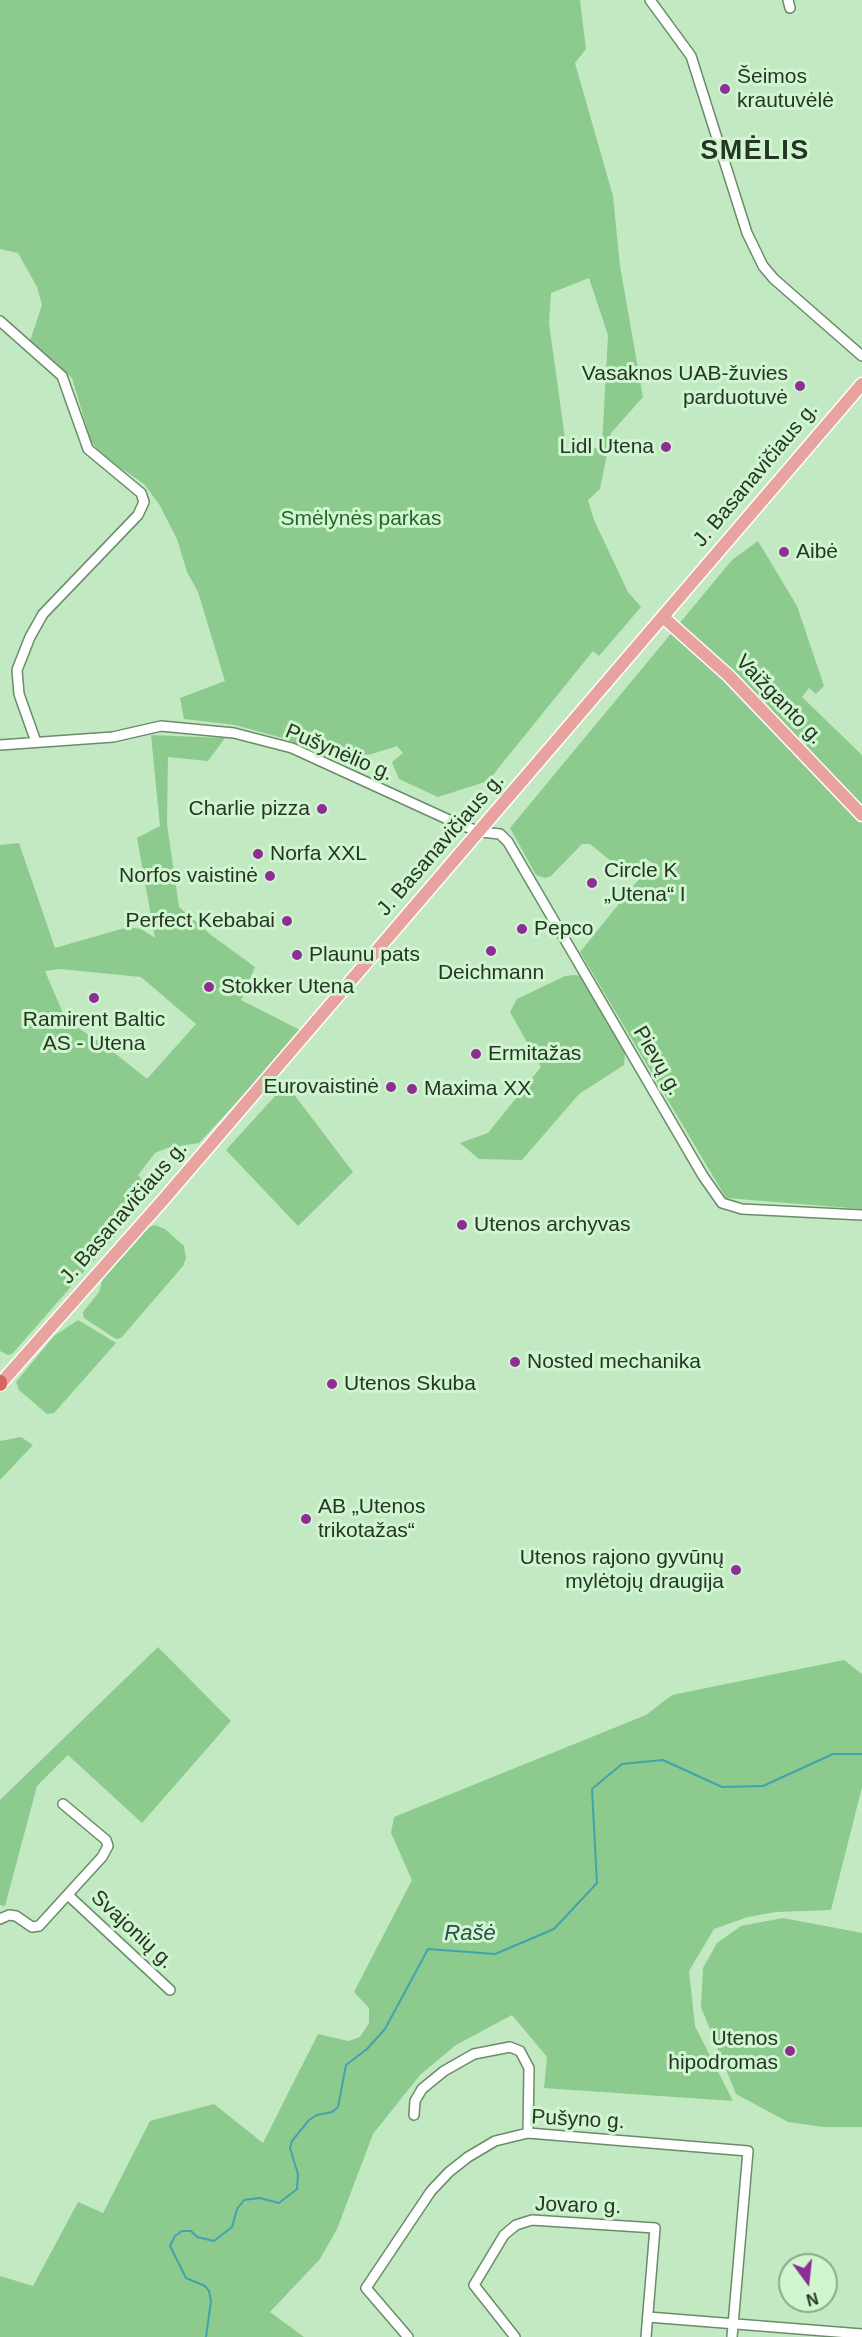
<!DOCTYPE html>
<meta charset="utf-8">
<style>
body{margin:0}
#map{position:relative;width:862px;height:2337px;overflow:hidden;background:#c2e9c2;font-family:Helvetica,sans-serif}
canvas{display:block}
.north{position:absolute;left:778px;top:2253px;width:60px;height:60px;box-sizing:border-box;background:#cff6cf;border:2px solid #8ba98b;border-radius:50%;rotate:165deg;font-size:16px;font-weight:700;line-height:24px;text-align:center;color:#263526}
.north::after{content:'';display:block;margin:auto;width:21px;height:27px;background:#8e2d95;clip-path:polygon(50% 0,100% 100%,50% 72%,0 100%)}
</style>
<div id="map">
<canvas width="862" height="2337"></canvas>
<div class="north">N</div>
</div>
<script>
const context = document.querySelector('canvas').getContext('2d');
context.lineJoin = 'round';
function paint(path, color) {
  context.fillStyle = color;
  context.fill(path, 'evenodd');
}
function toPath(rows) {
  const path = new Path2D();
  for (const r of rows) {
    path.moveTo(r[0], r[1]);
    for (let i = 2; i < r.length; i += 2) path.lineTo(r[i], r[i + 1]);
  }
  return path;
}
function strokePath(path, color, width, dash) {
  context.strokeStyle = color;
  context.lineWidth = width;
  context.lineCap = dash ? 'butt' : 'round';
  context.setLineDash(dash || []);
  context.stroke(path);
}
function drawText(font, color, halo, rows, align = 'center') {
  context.font = font + ' Helvetica,sans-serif';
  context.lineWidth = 6;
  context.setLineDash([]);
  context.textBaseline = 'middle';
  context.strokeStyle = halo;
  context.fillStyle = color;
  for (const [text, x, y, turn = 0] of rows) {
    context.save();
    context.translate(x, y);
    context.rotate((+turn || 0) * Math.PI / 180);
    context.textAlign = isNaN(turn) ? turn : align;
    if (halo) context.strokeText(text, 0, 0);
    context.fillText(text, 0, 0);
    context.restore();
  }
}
paint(toPath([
 [0,0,580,0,586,49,575,63,613,196,620,266,643,397,611,433,600,489,588,500,594,520,628,592,641,607,599,656,593,651,488,781,438,797,399,779,392,762,403,753,397,746,372,754,328,759,286,739,235,725,184,719,180,698,225,681,198,592,187,572,177,539,159,504,144,484,106,458,91,442,72,378,30,341,42,305,37,287,18,253,0,249],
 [589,278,608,335,602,447,567,453,549,323,551,293],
 [758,541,797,606,824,686,816,694,809,688,802,697,862,755,862,1209,726,1198,580,952,652,863,645,858,631,874,627,874,590,844,582,844,551,876,545,878,536,875,510,828,732,560],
 [151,735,225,738,208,761,168,757,167,824,179,907,211,935,255,967,241,1000,302,1031,199,1143,167,1148,155,1153,138,1175,149,1190,119,1232,12,1354,8,1355,0,1351,0,845,19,843,55,948,128,927,141,929,155,938,137,838,160,826],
 [60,969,141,977,196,1024,147,1079,106,1046,66,1020,45,971],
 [574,975,581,976,613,1029,625,1052,624,1065,579,1094,522,1160,479,1159,460,1143,488,1133,541,1067,510,1012,517,999,565,976],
 [286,1084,353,1172,298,1226,226,1150],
 [155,1225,165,1229,184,1246,186,1258,183,1266,121,1338,116,1339,84,1318,83,1312,99,1292,103,1278,146,1228],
 [78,1320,116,1343,54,1413,47,1414,19,1390,16,1382,54,1336],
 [21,1437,33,1445,0,1480,0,1441],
 [158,1647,231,1721,142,1823,68,1755,37,1786,5,1906,0,1905,0,1800],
 [844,1660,862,1674,862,1787,831,1910,776,1912,748,1917,714,1929,689,1971,695,2026,733,2101,544,2088,547,2057,512,2015,456,2045,420,2075,373,2134,337,2229,320,2259,270,2312,304,2337,0,2337,0,2276,33,2286,78,2202,103,2213,150,2121,214,2104,263,2143,318,2034,348,2041,360,2037,369,2023,369,2008,354,1992,412,1880,391,1833,394,1817,646,1715,672,1695],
 [783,1918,862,1933,862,2127,823,2127,788,2122,736,2094,701,2007,703,1968,717,1943,741,1926]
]), '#8ccb8d');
strokePath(toPath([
 [206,2337,211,2301,209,2291,205,2286,186,2278,170,2246,175,2236,182,2231,191,2231,197,2237,214,2241,232,2227,237,2209,244,2200,260,2198,279,2203,297,2189,298,2174,290,2148,292,2141,309,2120,317,2115,332,2112,338,2107,346,2065,367,2049,385,2029,428,1949,495,1954,554,1929,597,1883,592,1789,622,1764,663,1760,722,1787,763,1786,833,1754,862,1754]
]), '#42a3ae', 2);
const minor = toPath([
 [650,0,691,56,747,233,763,266,774,279,862,356],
 [788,0,790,8],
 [0,321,62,376,88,449,141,493,144,502,138,515,43,614,30,637,17,670,19,694,36,742],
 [0,745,113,737,161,726,234,733,292,748,458,824,481,832,500,834,508,842,703,1176,722,1203,742,1209,862,1215],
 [69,1896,170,1990],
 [0,1919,9,1915,16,1916,32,1927,39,1926,102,1857,108,1846,106,1840,63,1804],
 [414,2115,415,2101,422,2089,444,2071,474,2054,510,2047,520,2051,529,2068,528,2133],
 [648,2317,862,2334],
 [408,2337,366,2288,431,2191,449,2172,468,2157,495,2141,528,2133,748,2151,732,2337],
 [515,2337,474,2285,504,2235,516,2225,532,2220,655,2228,646,2337]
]);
const major = toPath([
 [663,617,729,676,862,815],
 [1,1383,164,1199,862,384]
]);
const highway = toPath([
 [0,1382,0,1384]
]);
strokePath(minor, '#698d69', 12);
strokePath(major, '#fff', 15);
strokePath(highway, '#fff', 16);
strokePath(minor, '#fff', 9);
strokePath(major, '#e8a39f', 12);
strokePath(highway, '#d8655f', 14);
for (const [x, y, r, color] of [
 [725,89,6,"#8e2d95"],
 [800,386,6,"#8e2d95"],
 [666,447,6,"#8e2d95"],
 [784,552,6,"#8e2d95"],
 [322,809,6,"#8e2d95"],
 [258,854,6,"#8e2d95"],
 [270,876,6,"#8e2d95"],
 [592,883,6,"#8e2d95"],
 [287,921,6,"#8e2d95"],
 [522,929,6,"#8e2d95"],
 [491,951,6,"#8e2d95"],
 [297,955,6,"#8e2d95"],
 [209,987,6,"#8e2d95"],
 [94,998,6,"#8e2d95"],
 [476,1054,6,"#8e2d95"],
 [391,1087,6,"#8e2d95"],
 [412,1089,6,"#8e2d95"],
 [462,1225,6,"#8e2d95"],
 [515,1362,6,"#8e2d95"],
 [332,1384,6,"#8e2d95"],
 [306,1519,6,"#8e2d95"],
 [736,1570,6,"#8e2d95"],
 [790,2051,6,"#8e2d95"]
]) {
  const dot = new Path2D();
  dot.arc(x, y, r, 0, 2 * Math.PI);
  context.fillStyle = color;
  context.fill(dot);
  strokePath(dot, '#cff6cf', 2);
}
drawText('21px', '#263526', '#cff6cf', [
 ["Šeimos",737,77],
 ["krautuvėlė",737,101],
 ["Vasaknos UAB-žuvies",788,374,"right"],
 ["parduotuvė",788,398,"right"],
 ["Lidl Utena",654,447,"right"],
 ["Aibė",796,552],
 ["Charlie pizza",310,809,"right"],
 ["Norfa XXL",270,854],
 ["Circle K",604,871],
 ["„Utena“ I",604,895],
 ["Norfos vaistinė",258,876,"right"],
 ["Perfect Kebabai",275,921,"right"],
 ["Pepco",534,929],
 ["Plaunu pats",309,955],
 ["Deichmann",491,973,"center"],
 ["Stokker Utena",221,987],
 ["Ramirent Baltic",94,1020,"center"],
 ["AS - Utena",94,1044,"center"],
 ["Ermitažas",488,1054],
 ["Eurovaistinė",379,1087,"right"],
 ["Maxima XX",424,1089],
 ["Utenos archyvas",474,1225],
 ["Nosted mechanika",527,1362],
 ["Utenos Skuba",344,1384],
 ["AB „Utenos",318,1507],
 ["trikotažas“",318,1531],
 ["Utenos rajono gyvūnų",724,1558,"right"],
 ["mylėtojų draugija",724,1582,"right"],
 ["Utenos",778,2039,"right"],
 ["hipodromas",778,2063,"right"]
], 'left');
drawText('21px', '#263526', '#cff6cf', [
 ["J. Basanavičiaus g.",756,475,-50],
 ["Vaižganto g.",779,700,46],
 ["Pušynėlio g.",339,753,23],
 ["J. Basanavičiaus g.",441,845,-49],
 ["Pievų g.",657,1061,60],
 ["J. Basanavičiaus g.",124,1213,-49],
 ["Svajonių g.",132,1930,43],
 ["Pušyno g.",578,2120,3],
 ["Jovaro g.",578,2206,2]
]);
drawText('21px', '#27652c', '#cff6cf', [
 ["Smėlynės parkas",361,519]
]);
drawText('italic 22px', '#2d4c4f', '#cff6cf', [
 ["Rašė",470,1934]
]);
context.letterSpacing = '1.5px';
drawText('bold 27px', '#263526', '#cff6cf', [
 ["SMĖLIS",755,152]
]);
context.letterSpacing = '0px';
</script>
